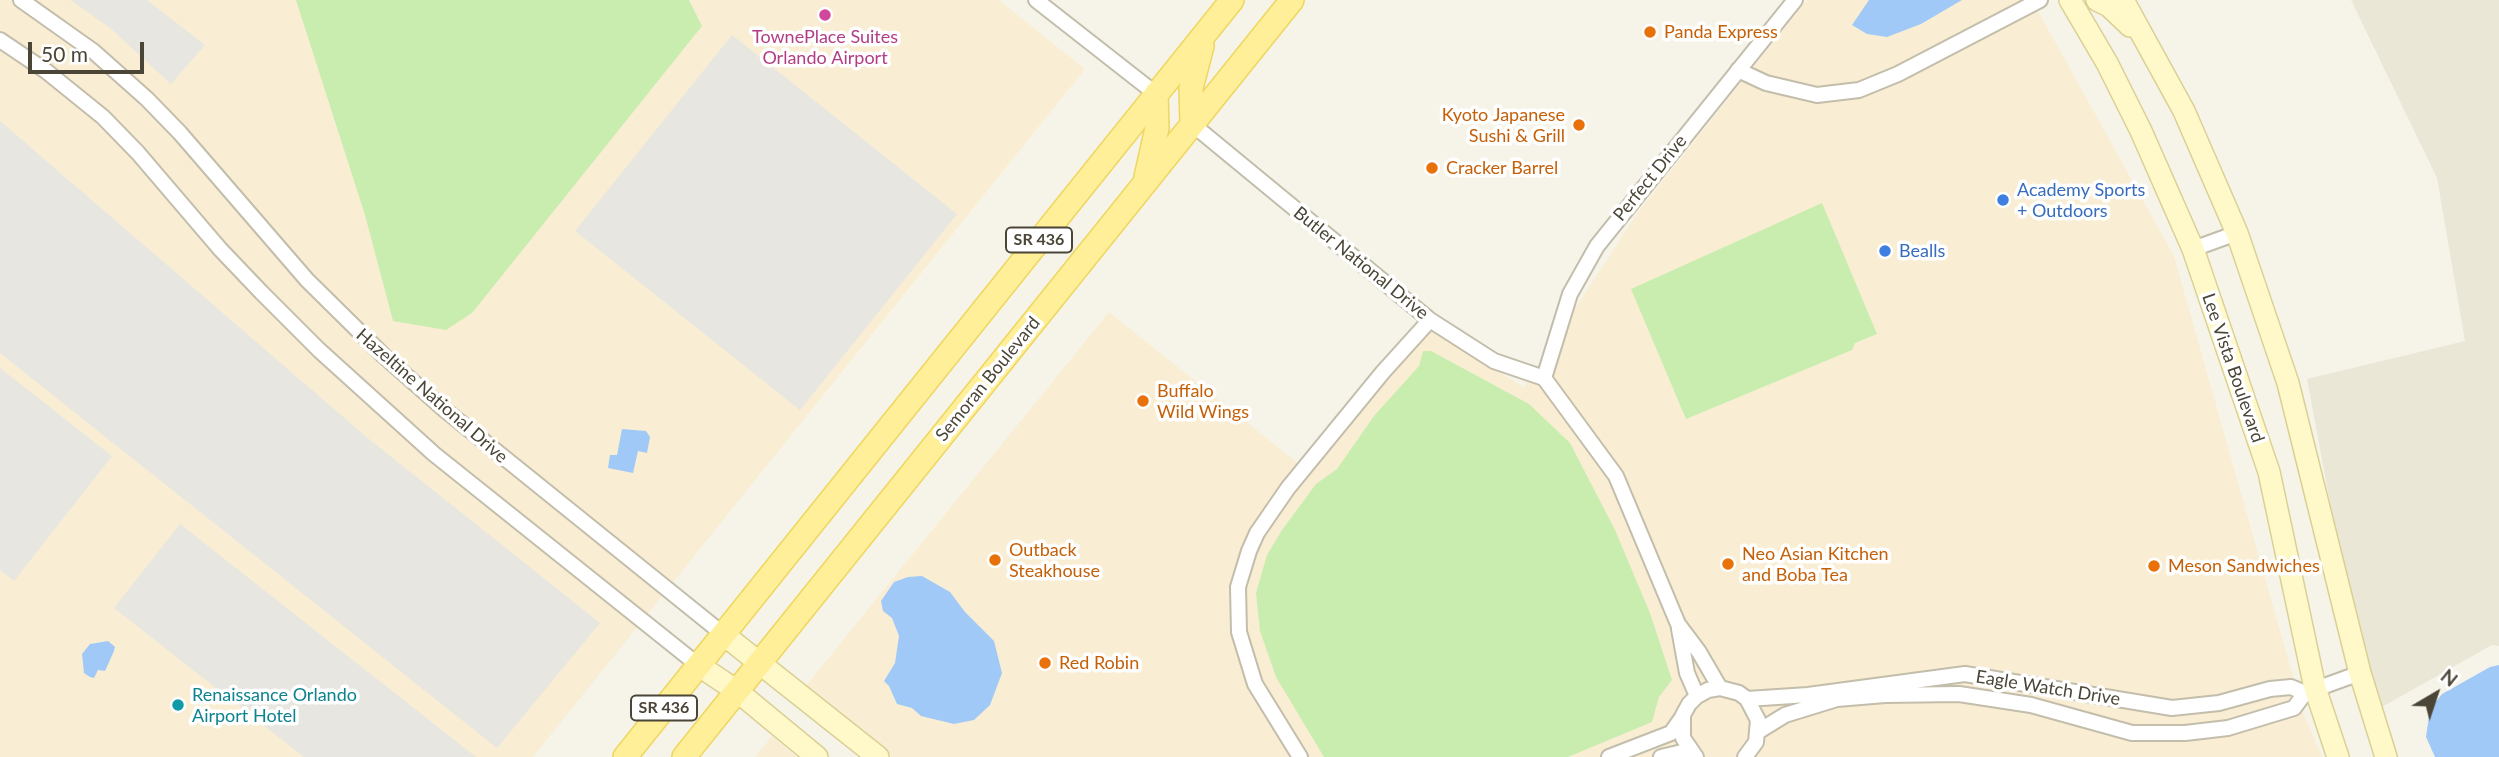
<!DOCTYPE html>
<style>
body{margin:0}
#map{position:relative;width:2499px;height:757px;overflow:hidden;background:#f6f4e9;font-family:Lato,sans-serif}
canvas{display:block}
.north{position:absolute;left:2401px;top:659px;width:70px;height:70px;-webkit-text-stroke:5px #fff;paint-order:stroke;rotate:39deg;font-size:19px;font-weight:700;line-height:28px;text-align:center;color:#4b4537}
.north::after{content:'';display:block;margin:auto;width:24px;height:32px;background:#4b4537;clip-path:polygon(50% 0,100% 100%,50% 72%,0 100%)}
.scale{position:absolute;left:28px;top:42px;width:116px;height:32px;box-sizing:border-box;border:4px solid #4b4537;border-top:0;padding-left:9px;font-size:21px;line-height:24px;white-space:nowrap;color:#4b4537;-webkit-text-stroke:5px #fff;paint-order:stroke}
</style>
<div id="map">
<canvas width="2499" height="757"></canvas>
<div class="north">N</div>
<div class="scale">50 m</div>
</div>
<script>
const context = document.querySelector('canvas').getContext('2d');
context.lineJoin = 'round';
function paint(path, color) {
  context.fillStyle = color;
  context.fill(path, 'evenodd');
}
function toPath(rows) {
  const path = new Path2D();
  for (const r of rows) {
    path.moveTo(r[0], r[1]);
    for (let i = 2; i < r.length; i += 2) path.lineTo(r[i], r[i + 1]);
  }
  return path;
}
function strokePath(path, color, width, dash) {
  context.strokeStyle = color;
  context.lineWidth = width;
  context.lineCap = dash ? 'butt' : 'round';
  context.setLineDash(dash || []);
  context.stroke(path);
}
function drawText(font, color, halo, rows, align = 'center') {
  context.font = font + ' Lato,sans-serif';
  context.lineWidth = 7;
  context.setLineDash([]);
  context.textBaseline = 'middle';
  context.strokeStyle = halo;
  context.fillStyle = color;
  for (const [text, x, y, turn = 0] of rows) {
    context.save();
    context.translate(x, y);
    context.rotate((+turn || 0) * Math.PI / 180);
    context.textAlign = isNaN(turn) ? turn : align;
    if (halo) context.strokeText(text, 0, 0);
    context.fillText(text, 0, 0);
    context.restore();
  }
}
paint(toPath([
 [2351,0,2499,0,2499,646,2492,645,2382,707,2361,635,2332,513,2307,379,2465,341,2437,178]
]), '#eae7d7');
paint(toPath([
 [0,0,999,0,1085,69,533,757,0,757],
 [1807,0,2032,0,2174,256,2303,712,2322,757,883,757,800,693,1109,312,1309,472,1429,330,1524,387,1638,212],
 [772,736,797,757,755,757]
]), '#f9eed3');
paint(toPath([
 [296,0,689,0,702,26,472,313,446,330,393,321,365,215],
 [1822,203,1877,334,1855,343,1852,350,1686,419,1631,289],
 [1423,351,1431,351,1529,404,1570,443,1615,530,1650,613,1672,680,1659,697,1652,722,1568,757,1324,757,1276,677,1260,631,1256,593,1267,555,1282,530,1316,484,1337,469,1374,416,1419,366]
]), '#c9edaf');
paint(toPath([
 [70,0,147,0,205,45,171,84,109,27],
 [732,35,957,214,800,410,575,231],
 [0,121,370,440,600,623,497,748,0,353],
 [0,368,112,456,14,581,0,570],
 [180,524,476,757,304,757,114,608]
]), '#e7e6e1');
paint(toPath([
 [1869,0,1962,0,1921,24,1887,37,1867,34,1852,25],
 [622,429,646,431,650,437,647,453,638,451,633,473,608,468,610,455,617,455],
 [922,576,950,592,965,612,994,641,1002,673,990,705,974,720,954,724,921,716,912,708,897,704,889,686,884,681,895,663,899,636,892,618,883,611,881,601,894,582,908,577],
 [108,641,115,647,114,651,105,671,98,670,94,678,90,677,84,673,82,654,90,644],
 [2499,665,2499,757,2435,757,2426,737,2430,709,2442,694,2490,667]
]), '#a1c9f7');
const street = toPath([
 [21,0,93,51,147,99,180,133,307,280,384,356,445,410,723,634],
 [1036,0,1156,94],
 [0,40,46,71,103,117,138,153,220,249,261,292,319,350,434,454,698,665],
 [1738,70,1766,83,1817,95,1859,90,1898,74,2040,0],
 [1192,124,1430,320,1494,361,1544,378],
 [2193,249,2237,233],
 [1544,378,1570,294,1597,246,1795,0],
 [1544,378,1616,476,1678,624,1699,652,1720,688],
 [1679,629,1687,673,1697,696],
 [1747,699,1808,695,1965,674,2172,708,2219,703,2270,689,2291,687,2305,693],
 [1759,731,1785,715,1837,699,1885,695,1959,694,2031,705,2132,733,2185,733,2228,728,2294,708,2305,693,2360,673],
 [1300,757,1255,684,1239,632,1238,587,1249,551,1257,533,1288,488,1383,372,1430,320],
 [1609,757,1671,733,1683,716],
 [1661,757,1682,752,1695,757],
 [1696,757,1683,738,1683,715,1689,704,1697,696,1708,690,1720,688,1739,693,1747,699,1758,720,1756,742,1745,757]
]);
const secondary = toPath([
 [2070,0,2107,63,2141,131,2193,249,2269,472,2315,688,2338,757],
 [2097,0,2109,6,2130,26],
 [2123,0,2184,111,2237,233,2288,383,2360,673,2386,757],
 [723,634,878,757],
 [698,665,737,691,817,757]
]);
const primary = toPath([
 [1192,124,1191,88,1202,46],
 [1146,177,1157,128,1156,94],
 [625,757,1232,0],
 [684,757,1292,0]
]);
strokePath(street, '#c3bdab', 18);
strokePath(secondary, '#dad095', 24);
strokePath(primary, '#efd65e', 26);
strokePath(street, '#fff', 14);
strokePath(secondary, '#fff9ca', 21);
strokePath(primary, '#ffef99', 23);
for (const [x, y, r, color] of [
 [825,15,7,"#d1479c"],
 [1650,32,7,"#e8710a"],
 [1579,125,7,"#e8710a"],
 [1432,168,7,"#e8710a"],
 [2003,200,7,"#3f7fe0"],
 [1885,251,7,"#3f7fe0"],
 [1143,401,7,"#e8710a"],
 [995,560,7,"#e8710a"],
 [1728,564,7,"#e8710a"],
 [2154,566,7,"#e8710a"],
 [1045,663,7,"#e8710a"],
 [178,705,7,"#0f9aa8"]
]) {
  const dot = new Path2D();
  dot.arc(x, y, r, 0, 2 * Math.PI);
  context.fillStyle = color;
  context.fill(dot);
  strokePath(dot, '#fff', 2.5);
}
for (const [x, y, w] of [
 [1039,240,66],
 [664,708,66]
]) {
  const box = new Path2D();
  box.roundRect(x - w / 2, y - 12.5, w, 25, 5);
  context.fillStyle = '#fff';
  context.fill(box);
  strokePath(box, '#4b4537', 2);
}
drawText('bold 16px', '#4b4537', null, [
 ["SR 436",1039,240],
 ["SR 436",664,708]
]);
drawText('18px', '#c56008', '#fff', [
 ["Panda Express",1664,32],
 ["Kyoto Japanese",1565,115,"right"],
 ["Sushi & Grill",1565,136,"right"],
 ["Cracker Barrel",1446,168],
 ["Buffalo",1157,391],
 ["Wild Wings",1157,412],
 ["Outback",1009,550],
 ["Steakhouse",1009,571],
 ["Neo Asian Kitchen",1742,554],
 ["and Boba Tea",1742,575],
 ["Meson Sandwiches",2168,566],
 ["Red Robin",1059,663]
], 'left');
drawText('18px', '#b23c85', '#fff', [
 ["TownePlace Suites",825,37],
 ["Orlando Airport",825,58]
]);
drawText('18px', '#4b4537', '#fff', [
 ["Perfect Drive",1650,178,-51],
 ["Butler National Drive",1361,263,39],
 ["Lee Vista Boulevard",2233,368,71],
 ["Semoran Boulevard",988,379,-51],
 ["Hazeltine National Drive",432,396,41],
 ["Eagle Watch Drive",2048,688,9]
]);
drawText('18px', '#366cbe', '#fff', [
 ["Academy Sports",2017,190],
 ["+ Outdoors",2017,211],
 ["Bealls",1899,251]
], 'left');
drawText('18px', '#0d838f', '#fff', [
 ["Renaissance Orlando",192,695],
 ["Airport Hotel",192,716]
], 'left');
</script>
